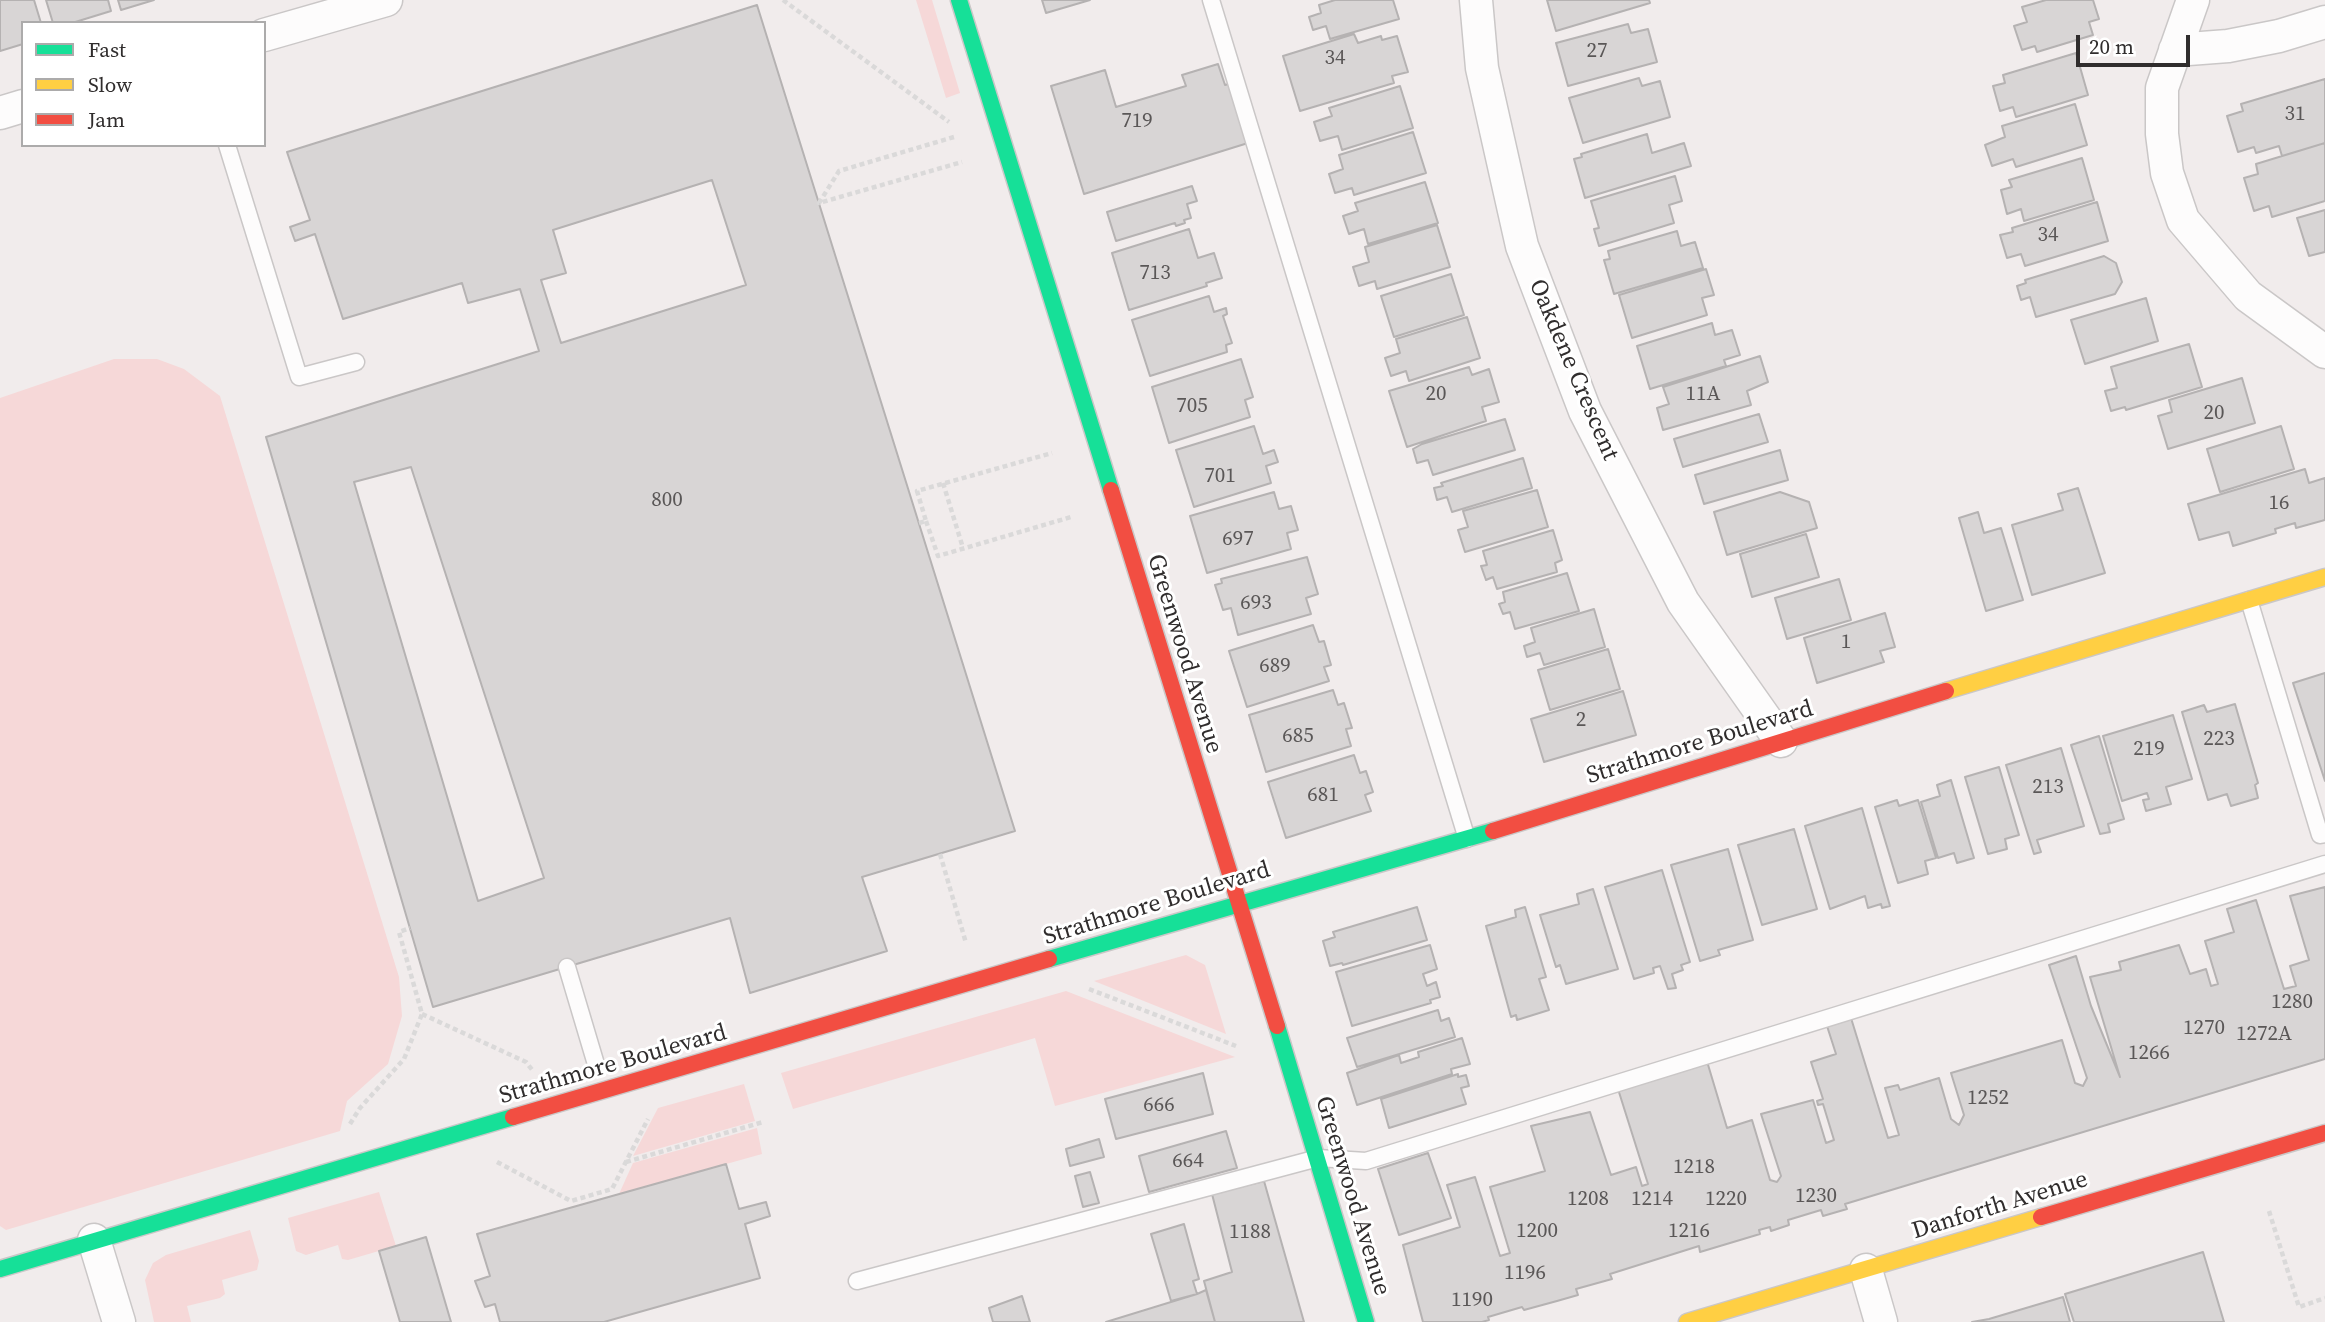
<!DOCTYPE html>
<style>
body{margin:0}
#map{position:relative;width:2325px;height:1322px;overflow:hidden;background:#f1ecec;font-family:"Source Serif 4",serif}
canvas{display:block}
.legend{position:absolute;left:21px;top:21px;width:245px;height:126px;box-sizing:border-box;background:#fff;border:2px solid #acabab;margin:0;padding:9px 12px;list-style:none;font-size:21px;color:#302d2d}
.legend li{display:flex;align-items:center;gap:14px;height:35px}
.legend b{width:35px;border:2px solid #acabab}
.scale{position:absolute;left:2076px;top:35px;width:114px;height:32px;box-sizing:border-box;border:4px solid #302d2d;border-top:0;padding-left:9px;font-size:21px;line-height:24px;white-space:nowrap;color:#302d2d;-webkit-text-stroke:5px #fff;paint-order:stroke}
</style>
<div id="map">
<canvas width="2325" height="1322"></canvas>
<ul class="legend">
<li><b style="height:9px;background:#16e098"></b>Fast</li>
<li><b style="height:9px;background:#ffcf43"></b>Slow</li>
<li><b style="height:9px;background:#f24e42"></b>Jam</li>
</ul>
<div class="scale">20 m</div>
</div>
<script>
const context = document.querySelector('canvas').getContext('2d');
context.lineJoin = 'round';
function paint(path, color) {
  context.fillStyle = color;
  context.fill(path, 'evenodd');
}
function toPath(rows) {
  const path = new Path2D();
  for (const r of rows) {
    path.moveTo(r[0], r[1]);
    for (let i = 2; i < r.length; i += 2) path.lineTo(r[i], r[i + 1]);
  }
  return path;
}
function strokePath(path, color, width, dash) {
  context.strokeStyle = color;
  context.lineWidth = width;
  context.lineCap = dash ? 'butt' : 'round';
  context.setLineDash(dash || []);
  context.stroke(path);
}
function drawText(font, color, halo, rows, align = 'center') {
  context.font = font + ' "Source Serif 4",serif';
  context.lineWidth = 6;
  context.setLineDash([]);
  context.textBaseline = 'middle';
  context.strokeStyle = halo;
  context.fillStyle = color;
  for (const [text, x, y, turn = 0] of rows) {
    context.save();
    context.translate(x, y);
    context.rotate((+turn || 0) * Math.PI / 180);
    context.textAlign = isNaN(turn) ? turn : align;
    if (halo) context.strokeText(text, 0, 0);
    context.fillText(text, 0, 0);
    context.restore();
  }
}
paint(toPath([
 [916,0,932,0,960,93,946,98],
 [114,359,157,359,184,369,220,396,399,977,402,1016,388,1064,347,1101,340,1131,6,1230,0,1226,0,398],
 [1186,955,1205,965,1226,1034,1094,981],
 [1066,991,1235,1057,1055,1106,1035,1038,793,1109,781,1073],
 [744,1084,755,1121,633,1156,658,1108],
 [757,1128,762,1154,619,1194,633,1163],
 [379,1192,396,1246,348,1260,342,1259,338,1245,306,1255,296,1251,288,1218],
 [250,1230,259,1261,257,1270,222,1280,225,1294,220,1298,187,1306,191,1322,154,1322,145,1280,153,1263,166,1255]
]), '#f6d8d8');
const building = toPath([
 [0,0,34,0,41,23,23,23,23,44,0,51,0,0],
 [46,0,108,0,111,11,72,23,53,23,46,0],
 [118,0,154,0,121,10,118,0],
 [1042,0,1090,0,1046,13,1042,0],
 [1335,0,1393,0,1399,19,1330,39,1326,26,1313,30,1309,17,1321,13,1319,5,1335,0],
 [1547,0,1649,0,1650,3,1556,31,1547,0],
 [2046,0,2093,0,2099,19,2089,22,2093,35,2037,52,2035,46,2022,50,2014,26,2027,22,2022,7,2046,0],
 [757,5,1015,831,862,877,887,951,750,993,730,918,433,1007,266,437,539,351,520,289,468,303,462,283,343,319,315,234,295,241,290,227,310,220,287,152,757,5],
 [712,180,746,285,561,343,541,280,566,273,553,230,712,180],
 [411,467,544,878,478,901,354,482,411,467],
 [1628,24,1631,33,1648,29,1657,62,1568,86,1556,43,1628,24],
 [1354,34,1358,43,1381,36,1382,40,1397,36,1408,72,1392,76,1394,83,1300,111,1283,56,1354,34],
 [2076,53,2088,95,2016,117,2013,107,2000,111,1993,86,2005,83,2003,75,2076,53],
 [1218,64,1225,85,1229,84,1248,143,1084,194,1051,86,1105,70,1116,107,1186,86,1182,75,1218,64],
 [1639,78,1642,86,1660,81,1670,117,1583,143,1569,98,1639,78],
 [2325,79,2325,143,2282,156,2279,146,2256,153,2254,147,2238,152,2227,116,2243,111,2241,104,2325,79],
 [1400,86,1413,128,1342,150,1338,136,1320,141,1314,122,1332,116,1329,108,1400,86],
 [2075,104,2087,145,2016,167,2013,159,1992,166,1985,145,2005,137,2002,126,2075,104],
 [1413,132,1426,173,1354,195,1352,188,1335,193,1329,174,1343,169,1339,155,1413,132],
 [1647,134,1652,153,1684,143,1691,166,1585,198,1574,159,1582,157,1581,154,1647,134],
 [2325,143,2325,201,2272,217,2269,206,2254,211,2244,178,2258,174,2256,164,2325,143],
 [2082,158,2094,200,2024,221,2021,209,2007,214,2001,190,2012,187,2009,180,2082,158],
 [1675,176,1682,201,1669,205,1674,223,1599,246,1594,229,1599,228,1591,201,1675,176],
 [1425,182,1438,223,1368,244,1364,229,1349,234,1343,216,1358,211,1355,203,1425,182],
 [1192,186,1197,201,1187,204,1191,218,1184,220,1185,223,1176,226,1175,223,1116,241,1107,212,1192,186],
 [2097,202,2108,241,2025,266,2021,254,2007,258,2000,235,2013,232,2012,228,2097,202],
 [2325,210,2325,252,2309,256,2297,218,2325,210],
 [1437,225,1450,267,1377,289,1375,281,1359,286,1353,267,1369,262,1365,247,1437,225],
 [1189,229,1198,258,1214,253,1222,278,1206,283,1207,286,1129,310,1112,253,1189,229],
 [1677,231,1681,246,1695,242,1703,268,1614,294,1604,260,1610,259,1608,251,1677,231],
 [2104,256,2116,263,2122,282,2115,294,2036,317,2030,297,2021,300,2017,286,2026,283,2025,280,2104,256],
 [1706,269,1714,295,1702,298,1707,315,1632,338,1619,295,1706,269],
 [1451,274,1464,315,1394,337,1381,296,1451,274],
 [1209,296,1214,312,1226,308,1227,314,1223,316,1232,343,1226,345,1227,352,1150,376,1132,320,1209,296],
 [2146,298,2158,341,2085,364,2071,320,2146,298],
 [1467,317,1480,358,1409,381,1406,371,1391,376,1385,358,1400,353,1396,339,1467,317],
 [1712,323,1715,335,1732,330,1740,355,1724,360,1726,366,1650,389,1637,346,1712,323],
 [2189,344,2202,387,2126,410,2125,407,2111,411,2105,391,2117,388,2111,367,2189,344],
 [1760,356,1768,382,1747,391,1751,405,1663,430,1657,408,1669,404,1663,387,1760,356],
 [1241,359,1253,397,1245,400,1250,417,1169,443,1152,387,1241,359],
 [1469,367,1472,375,1489,369,1499,402,1482,407,1486,421,1407,447,1389,391,1469,367],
 [2242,378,2255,423,2168,449,2158,416,2172,412,2169,400,2242,378],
 [1759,414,1768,442,1683,467,1674,439,1759,414],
 [1505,419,1515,450,1433,475,1428,460,1417,463,1413,449,1422,444,1505,419],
 [1254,426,1263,454,1274,450,1278,462,1266,466,1271,483,1194,507,1176,450,1254,426],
 [2281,426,2294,469,2220,492,2207,449,2281,426],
 [1780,450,1788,480,1704,504,1695,475,1780,450],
 [1523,458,1532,488,1452,512,1447,497,1437,500,1434,488,1443,486,1441,483,1523,458],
 [2305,469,2309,483,2325,478,2325,520,2296,528,2295,523,2275,529,2276,533,2233,546,2229,532,2199,540,2188,504,2305,469],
 [2078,488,2105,573,2032,595,2012,525,2063,510,2058,494,2078,488],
 [1537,490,1548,527,1465,552,1458,530,1468,527,1463,511,1537,490],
 [1274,492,1279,509,1291,506,1298,530,1287,533,1291,549,1207,573,1190,516,1274,492],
 [1780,492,1809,502,1817,528,1727,555,1714,512,1780,492],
 [1978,512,1984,533,2001,528,2023,600,1986,611,1959,518,1978,512],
 [1553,530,1562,560,1555,563,1557,572,1497,589,1493,577,1486,580,1481,566,1487,565,1483,551,1553,530],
 [1806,534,1819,577,1752,597,1740,554,1806,534],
 [1307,557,1318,594,1306,598,1311,614,1238,635,1231,608,1223,610,1215,585,1222,583,1221,579,1307,557],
 [1567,573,1579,611,1515,629,1510,612,1503,614,1499,604,1505,602,1503,592,1567,573],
 [1839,579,1851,620,1787,639,1775,598,1839,579],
 [1594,609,1605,647,1544,665,1540,653,1527,657,1524,646,1535,642,1531,628,1594,609],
 [1885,613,1895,647,1880,651,1884,662,1817,683,1804,638,1885,613],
 [1313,625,1319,642,1324,641,1331,665,1324,667,1329,681,1247,707,1229,651,1313,625],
 [1608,649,1620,689,1550,710,1538,670,1608,649],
 [2325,673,2325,781,2293,683,2325,673],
 [1333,690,1338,705,1344,703,1352,728,1346,729,1351,746,1266,772,1249,715,1333,690],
 [1623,691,1636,735,1544,762,1531,719,1623,691],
 [2235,704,2258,783,2255,785,2258,798,2231,806,2227,794,2208,800,2182,712,2204,705,2207,712,2235,704],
 [2173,715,2192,779,2166,787,2171,804,2146,811,2143,800,2149,799,2147,793,2122,801,2103,736,2173,715],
 [2099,736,2124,819,2108,824,2110,832,2100,834,2071,745,2099,736],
 [2061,748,2084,826,2037,840,2041,852,2034,854,2006,765,2061,748],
 [1354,755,1360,773,1366,771,1373,792,1365,795,1371,811,1286,838,1268,782,1354,755],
 [1999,767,2019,835,2005,839,2007,849,1988,854,1965,777,1999,767],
 [1951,780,1974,858,1957,863,1954,853,1938,858,1921,802,1940,796,1937,785,1951,780],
 [1897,800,1899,806,1918,800,1936,858,1925,861,1928,874,1898,883,1875,807,1897,800],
 [1862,808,1890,906,1882,908,1881,904,1868,908,1865,896,1830,909,1805,826,1862,808],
 [1794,829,1817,909,1762,925,1738,845,1794,829],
 [1728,849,1753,940,1718,950,1720,955,1700,961,1671,865,1728,849],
 [1662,870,1690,962,1681,965,1683,970,1672,974,1676,988,1668,989,1660,966,1653,968,1654,973,1634,979,1605,887,1662,870],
 [2325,887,2325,1059,1845,1204,1847,1209,1823,1216,1821,1210,1788,1220,1789,1225,1771,1231,1770,1227,1759,1230,1760,1234,1700,1252,1699,1246,1610,1274,1612,1279,1576,1289,1578,1295,1557,1301,1524,1310,1522,1307,1488,1317,1489,1320,1482,1322,1423,1322,1403,1245,1460,1227,1447,1185,1475,1177,1500,1256,1510,1253,1490,1187,1545,1171,1531,1126,1590,1112,1611,1175,1636,1167,1642,1186,1648,1184,1618,1089,1706,1058,1727,1128,1752,1120,1770,1180,1777,1182,1781,1176,1761,1114,1813,1100,1826,1143,1834,1140,1823,1104,1818,1105,1817,1101,1823,1099,1811,1062,1836,1054,1827,1026,1851,1018,1888,1138,1899,1135,1885,1088,1898,1085,1900,1090,1939,1078,1951,1119,1959,1125,1964,1115,1951,1073,2062,1040,2075,1083,2083,1086,2087,1078,2049,965,2076,956,2091,1006,2120,1077,2090,977,2121,970,2119,962,2179,945,2190,974,2206,969,2211,986,2218,984,2205,941,2234,932,2227,909,2256,900,2284,989,2296,986,2290,966,2309,960,2290,896,2325,887],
 [1593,889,1618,969,1566,984,1560,965,1556,967,1540,915,1579,904,1577,894,1593,889],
 [1417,907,1427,940,1343,965,1342,963,1330,966,1323,941,1335,937,1333,932,1417,907],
 [1525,907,1546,977,1539,979,1549,1010,1517,1020,1516,1015,1511,1017,1486,926,1516,917,1515,910,1525,907],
 [1430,945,1437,969,1423,974,1427,986,1436,982,1440,997,1430,1000,1431,1003,1352,1026,1336,972,1430,945],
 [1438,1010,1441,1021,1449,1018,1455,1037,1357,1067,1347,1038,1438,1010],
 [1462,1038,1470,1064,1451,1069,1452,1074,1357,1105,1347,1073,1399,1055,1401,1063,1419,1057,1418,1052,1462,1038],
 [1203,1073,1213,1114,1116,1139,1105,1099,1203,1073],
 [1458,1074,1458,1077,1466,1075,1469,1086,1461,1088,1466,1104,1389,1128,1381,1099,1458,1074],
 [1226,1131,1237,1168,1149,1192,1139,1156,1226,1131],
 [1099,1139,1104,1157,1070,1166,1066,1149,1099,1139],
 [1428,1153,1451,1218,1399,1235,1378,1169,1428,1153],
 [726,1164,739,1209,766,1202,770,1216,745,1224,760,1278,604,1322,500,1322,495,1304,485,1307,475,1281,490,1276,477,1234,726,1164],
 [1090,1172,1099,1203,1083,1207,1075,1176,1090,1172],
 [1264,1181,1304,1322,1215,1322,1204,1281,1232,1272,1212,1194,1264,1181],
 [1184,1224,1199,1279,1193,1281,1197,1294,1171,1301,1151,1234,1184,1224],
 [426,1237,451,1322,400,1322,379,1251,426,1237],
 [2203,1252,2224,1322,2074,1322,2065,1294,2203,1252],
 [1206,1290,1215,1322,1106,1322,1197,1294,1206,1290],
 [1022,1296,1030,1322,993,1322,989,1308,1022,1296],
 [2063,1297,2070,1322,1972,1322,1989,1319,2063,1297]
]);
paint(building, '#d8d5d5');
strokePath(building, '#b5b2b2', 2);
const lane = toPath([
 [1211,0,1467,839],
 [227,145,299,377,356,362],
 [2249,600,2320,835,2325,834],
 [567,967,595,1061],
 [857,1281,1318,1158,1366,1161,2325,864]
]);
const street = toPath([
 [1476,0,1482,68,1522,246,1585,411,1683,602,1781,741],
 [2193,0,2162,88,2162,134,2167,173,2183,220,2248,296,2325,352],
 [264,35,386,0],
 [2175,50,2228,46,2279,36,2325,22],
 [0,113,23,106],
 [94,1240,119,1322],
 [1866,1270,1881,1322]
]);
const fast = toPath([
 [959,0,1111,490],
 [1049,959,1493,831],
 [1277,1026,1366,1322],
 [0,1269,513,1117]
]);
const slow = toPath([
 [1946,691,2325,577],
 [1687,1322,2041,1217]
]);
const jam = toPath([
 [1111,490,1277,1026],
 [1493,831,1946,691],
 [513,1117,1049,959],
 [2041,1217,2325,1133]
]);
strokePath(lane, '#cac7c7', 19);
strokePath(street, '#cac7c7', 35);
strokePath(fast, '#cac7c7', 19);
strokePath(slow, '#cac7c7', 19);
strokePath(jam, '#cac7c7', 19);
strokePath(toPath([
 [783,0,949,122],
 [954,137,839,171,819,203,962,162],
 [943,483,963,548],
 [926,521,938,556,1071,517],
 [919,523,926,521,917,491,1052,453],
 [940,854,966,943],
 [1089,989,1236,1046],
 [422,1014,526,1062,533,1071],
 [350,1124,360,1108,404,1059,422,1014,399,932,410,928],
 [497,1162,571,1201,612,1189,648,1119],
 [626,1162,763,1122],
 [2269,1211,2299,1307,2325,1298]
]), '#dad9d9', 4.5, [5, 3.5]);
strokePath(lane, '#fdfcfc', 16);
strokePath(street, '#fdfcfc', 32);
strokePath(fast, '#16e098', 16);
strokePath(slow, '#ffcf43', 16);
strokePath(jam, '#f24e42', 16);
drawText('21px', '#5a5757', null, [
 ["27",1597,52],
 ["34",1335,59],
 ["31",2295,115],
 ["719",1137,122],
 ["34",2048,236],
 ["713",1155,274],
 ["20",1436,395],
 ["11A",1703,395],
 ["705",1192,407],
 ["20",2214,414],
 ["701",1220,477],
 ["800",667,501],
 ["16",2279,504],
 ["697",1238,540],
 ["693",1256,604],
 ["1",1846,643],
 ["689",1275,667],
 ["2",1581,721],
 ["685",1298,737],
 ["223",2219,740],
 ["219",2149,750],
 ["213",2048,788],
 ["681",1323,796],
 ["1280",2292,1003],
 ["1270",2204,1029],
 ["1272A",2264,1035],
 ["1266",2149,1054],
 ["1252",1988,1099],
 ["666",1159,1106],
 ["664",1188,1162],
 ["1218",1694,1168],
 ["1230",1816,1197],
 ["1208",1588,1200],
 ["1214",1652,1200],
 ["1220",1726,1200],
 ["1200",1537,1232],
 ["1216",1689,1232],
 ["1188",1250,1233],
 ["1196",1525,1274],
 ["1190",1472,1301]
]);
drawText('24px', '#302d2d', '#fff', [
 ["Oakdene Crescent",1573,370,67],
 ["Greenwood Avenue",1184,654,73],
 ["Strathmore Boulevard",1700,743,-17],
 ["Strathmore Boulevard",1157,904,-17],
 ["Strathmore Boulevard",613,1065,-16],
 ["Greenwood Avenue",1352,1196,73],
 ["Danforth Avenue",2000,1206,-17]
]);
</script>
